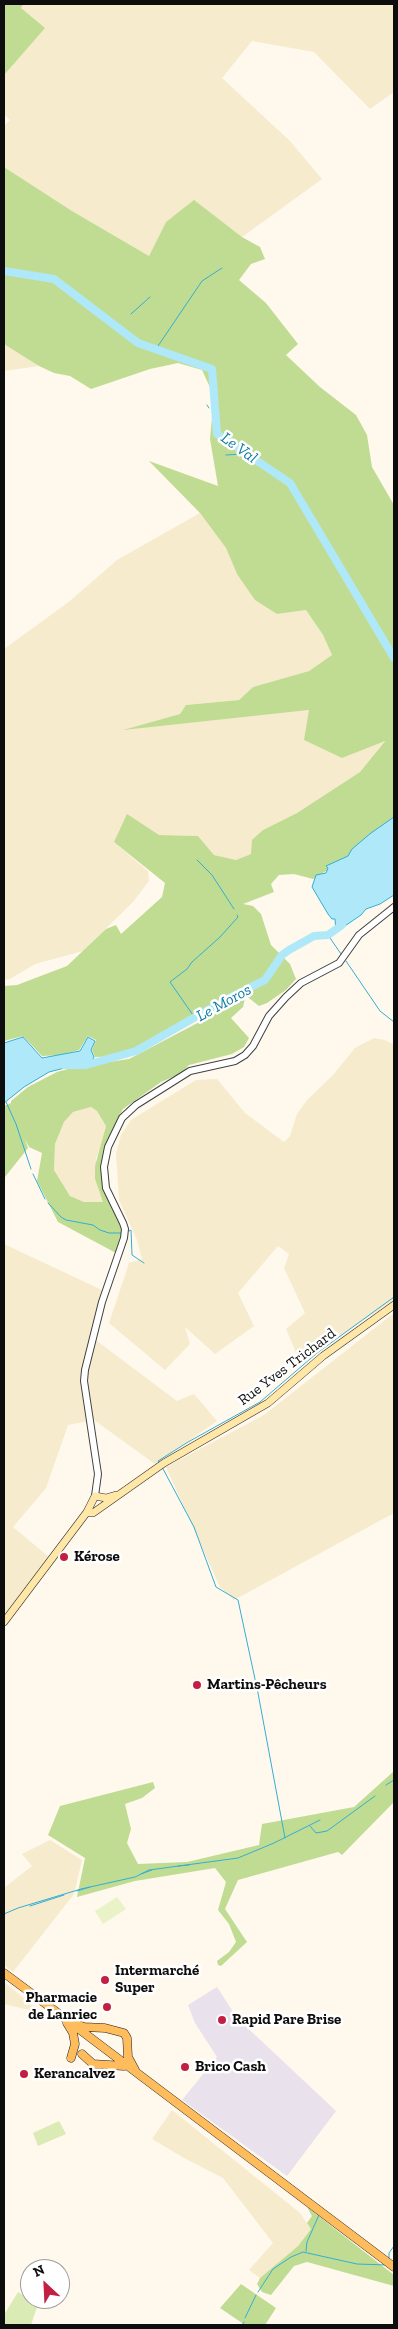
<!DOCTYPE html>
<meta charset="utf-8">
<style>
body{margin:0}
#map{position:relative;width:398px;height:2329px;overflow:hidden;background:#fff8ed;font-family:"Zilla Slab",serif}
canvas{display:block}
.frame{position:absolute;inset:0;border:5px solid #0d0d0d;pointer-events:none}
.north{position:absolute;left:20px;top:2259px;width:50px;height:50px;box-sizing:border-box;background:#fff;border:1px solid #9e9e9e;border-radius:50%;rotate:335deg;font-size:14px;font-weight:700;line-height:20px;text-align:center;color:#0d0d0d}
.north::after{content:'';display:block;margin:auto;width:18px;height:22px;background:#c31f42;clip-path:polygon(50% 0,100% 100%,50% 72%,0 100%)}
</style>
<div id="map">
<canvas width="398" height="2329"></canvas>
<div class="frame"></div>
<div class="north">N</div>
</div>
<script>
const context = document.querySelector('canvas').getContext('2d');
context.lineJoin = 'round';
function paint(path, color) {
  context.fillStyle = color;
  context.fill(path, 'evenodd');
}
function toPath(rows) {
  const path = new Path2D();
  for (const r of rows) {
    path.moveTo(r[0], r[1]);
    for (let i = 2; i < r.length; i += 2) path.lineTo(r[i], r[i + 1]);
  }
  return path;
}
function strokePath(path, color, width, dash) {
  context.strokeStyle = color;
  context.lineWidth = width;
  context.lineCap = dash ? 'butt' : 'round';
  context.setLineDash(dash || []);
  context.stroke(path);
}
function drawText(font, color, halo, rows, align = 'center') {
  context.font = font + ' "Zilla Slab",serif';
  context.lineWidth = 5;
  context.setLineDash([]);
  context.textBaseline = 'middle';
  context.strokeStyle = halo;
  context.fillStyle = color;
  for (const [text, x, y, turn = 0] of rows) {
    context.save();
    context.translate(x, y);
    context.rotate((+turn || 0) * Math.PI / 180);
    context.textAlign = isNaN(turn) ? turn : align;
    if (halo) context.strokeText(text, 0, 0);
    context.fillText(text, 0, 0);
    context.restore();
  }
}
paint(toPath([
 [217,1987,237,2018,336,2111,287,2176,182,2100,217,2057,195,2023,188,2005]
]), '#e9e1ec');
paint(toPath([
 [23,4,394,4,394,92,370,109,314,52,252,41,222,78,290,141,322,179,242,237,194,201,166,222,149,256,72,211,4,167,4,126,10,120,4,114,4,75,8,69,20,8],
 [4,344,9,346,39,366,4,371],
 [200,513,226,548,237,574,277,614,306,610,323,635,332,655,309,671,253,687,239,700,186,705,180,714,127,729,309,710,385,740,360,772,297,813,263,830,251,854,236,860,214,855,198,836,159,835,114,842,148,871,149,881,133,902,83,951,35,964,10,979,4,980,4,649,70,601,117,560],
 [374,1038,385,1040,394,1045,394,1300,300,1362,286,1329,305,1313,284,1268,289,1254,278,1246,238,1293,254,1326,215,1354,185,1327,190,1344,165,1370,109,1323,129,1263,142,1259,137,1240,119,1200,116,1153,121,1135,131,1120,196,1080,217,1079,245,1113,284,1142,290,1136,297,1114,307,1100,333,1075,355,1048],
 [91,1107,97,1111,106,1126,100,1150,96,1158,98,1189,104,1202,84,1202,70,1196,54,1170,55,1144,64,1122,73,1112],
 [4,1244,104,1291,93,1338,177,1401,194,1394,217,1421,155,1464,94,1420,68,1425,46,1488,13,1527,49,1557,4,1615],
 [394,1313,394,1513,234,1600,220,1587,166,1467,264,1415],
 [50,1840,82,1860,74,1894,13,1972,4,1965,4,1888,32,1866,22,1854],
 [4,1982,42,2013,4,2004],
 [172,2110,300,2213,311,2229,298,2246,260,2278,249,2270,273,2243,223,2178,184,2158,152,2139]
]), '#f6ebcc');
paint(toPath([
 [59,2121,66,2134,38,2146,33,2133],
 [18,2292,38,2304,31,2325,4,2325,4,2315]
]), '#daebb5');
paint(toPath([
 [4,4,23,4,21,8,45,28,4,75],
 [4,167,72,211,149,256,166,222,194,200,242,237,260,247,265,259,251,264,239,280,266,303,298,344,286,355,320,387,356,415,367,435,372,467,394,505,394,817,349,857,313,879,294,874,279,875,271,884,274,892,243,904,253,906,261,914,271,945,290,964,296,979,286,990,267,1003,259,1006,240,991,200,1017,171,1029,153,1041,125,1056,95,1057,92,1050,96,1040,88,1036,79,1050,61,1055,42,1056,23,1036,4,1041,4,986,17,985,67,966,106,929,116,925,121,934,162,897,165,883,114,842,127,814,159,835,198,836,214,855,236,860,251,854,252,840,263,830,297,813,360,772,385,741,342,758,304,740,309,710,123,730,180,714,186,705,239,700,253,687,309,671,332,655,323,635,306,610,277,614,255,600,237,574,226,548,200,513,149,461,218,486,210,439,214,396,202,370,178,363,150,369,91,389,70,376,54,373,39,366,4,344],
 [245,998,243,1007,231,1018,249,1038,244,1047,232,1054,189,1065,182,1073,161,1082,123,1109,114,1127,108,1142,102,1170,125,1229,116,1253,58,1222,37,1181,42,1153,29,1147,25,1139,28,1148,5,1177,4,1106,11,1103,11,1101,28,1087,57,1072,75,1067,129,1059],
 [91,1107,97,1111,106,1126,95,1166,95,1179,103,1202,84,1202,70,1196,54,1170,55,1144,64,1122,73,1112],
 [394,1771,394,1802,342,1855,338,1852,238,1880,225,1909,247,1942,221,1966,218,1965,217,1961,229,1952,236,1942,229,1924,218,1910,226,1882,215,1868,135,1881,77,1897,85,1858,48,1835,60,1806,153,1782,155,1788,142,1798,125,1804,131,1829,127,1843,138,1864,187,1862,259,1845,262,1824,354,1807],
 [307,2207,394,2275,394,2286,307,2262,294,2266,271,2295,262,2292,257,2284,260,2278,298,2246,311,2229,307,2223,312,2216],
 [241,2284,276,2308,265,2325,245,2325,220,2308]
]), '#c0dc93');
paint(toPath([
 [117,1897,126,1909,103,1924,95,1911]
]), '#eaf2c7');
const water = toPath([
 [394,817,394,895,380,904,366,909,361,915,336,932,335,919,332,919,328,914,312,887,316,875,326,873,328,868,326,866,348,856,352,849,371,833,394,817],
 [23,1037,42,1058,80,1051,88,1037,95,1041,91,1050,94,1057,92,1061,49,1072,24,1087,4,1103,4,1043,23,1037]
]);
paint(water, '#afe9f9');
strokePath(water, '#33aed3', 1);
strokePath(toPath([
 [131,314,150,297],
 [156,349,202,281,222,268],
 [207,405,209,408],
 [226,455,243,454],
 [197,860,212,875,234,909],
 [328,935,341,954],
 [346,961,380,1011,394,1022],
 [195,1018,170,982,187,969,192,962,220,937,238,917,237,915],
 [6,1102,16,1124,31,1169],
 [33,1174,45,1199],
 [48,1203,61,1217,66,1220,93,1225,100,1230,109,1233,121,1233],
 [129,1231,131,1230,132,1255,144,1263],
 [160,1464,158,1461,188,1442,260,1402,317,1353,394,1297],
 [162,1467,194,1527,216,1587,238,1600,258,1693,285,1838],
 [386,1785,394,1780],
 [310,1826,316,1833,327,1831,375,1796],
 [178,1866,189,1865],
 [141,1874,152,1870],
 [77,1891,90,1887],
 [30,1906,64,1895],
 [4,1914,18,1908,81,1889,135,1877,149,1870,238,1858,274,1843,320,1820],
 [306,2251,307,2242,319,2215],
 [389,2259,389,2253,394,2246],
 [258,2292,273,2269,291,2257,303,2252,357,2264,386,2265],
 [245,2318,256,2295],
 [242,2325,244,2322]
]), '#33aed3', 1);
strokePath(toPath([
 [4,271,54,279,138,343,212,369,217,434,290,483,394,658],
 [64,1065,86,1065,136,1051,227,999,265,980,282,955,289,950,314,936,328,935,342,925]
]), '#afe9f9', 8);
const tertiary = toPath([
 [95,1496,98,1474,84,1381,85,1370,102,1302,124,1238,125,1229,123,1223,106,1188,104,1167,108,1147,122,1118,136,1105,190,1071,235,1061,245,1055,253,1046,269,1016,286,997,301,983,339,963,359,935,394,907]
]);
const secondary = toPath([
 [87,1512,93,1513,164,1463,268,1403,323,1356,394,1305],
 [4,1622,87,1512,95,1496,106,1498,116,1495]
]);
const primary = toPath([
 [4,1973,66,2019],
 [63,2017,394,2267],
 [67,2023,73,2033,75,2044,71,2058],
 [76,2024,84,2027,105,2028,124,2033,127,2038,128,2057,135,2070],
 [82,2054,93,2064,124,2066]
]);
strokePath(tertiary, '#404040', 8);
strokePath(secondary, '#2f2f2f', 8);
strokePath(primary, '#1e1e1e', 9);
strokePath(tertiary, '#fff', 6);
strokePath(secondary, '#ffe7a8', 7);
strokePath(primary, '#febc5d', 8);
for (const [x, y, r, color] of [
 [64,1557,5,"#c31f42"],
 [197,1685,5,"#c31f42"],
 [105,1980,5,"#c31f42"],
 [107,2007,5,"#c31f42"],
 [222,2020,5,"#c31f42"],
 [185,2067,5,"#c31f42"],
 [24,2074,5,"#c31f42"]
]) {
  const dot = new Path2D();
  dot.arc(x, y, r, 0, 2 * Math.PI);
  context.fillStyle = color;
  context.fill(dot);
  strokePath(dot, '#fff', 2);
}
drawText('15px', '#0d0d0d', '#fff', [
 ["Rue Yves Trichard",287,1367,-37]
]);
drawText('bold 15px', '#0d0d0d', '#fff', [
 ["Kérose",74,1557],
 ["Martins-Pêcheurs",207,1685],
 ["Intermarché",115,1971],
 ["Super",115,1988],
 ["Pharmacie",97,1998,"right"],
 ["de Lanriec",97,2015,"right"],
 ["Rapid Pare Brise",232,2020],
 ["Brico Cash",195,2067],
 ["Kerancalvez",34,2074]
], 'left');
drawText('italic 16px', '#117ca4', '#fff', [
 ["Le Val",239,448,36],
 ["Le Moros",224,1003,-29]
]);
</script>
